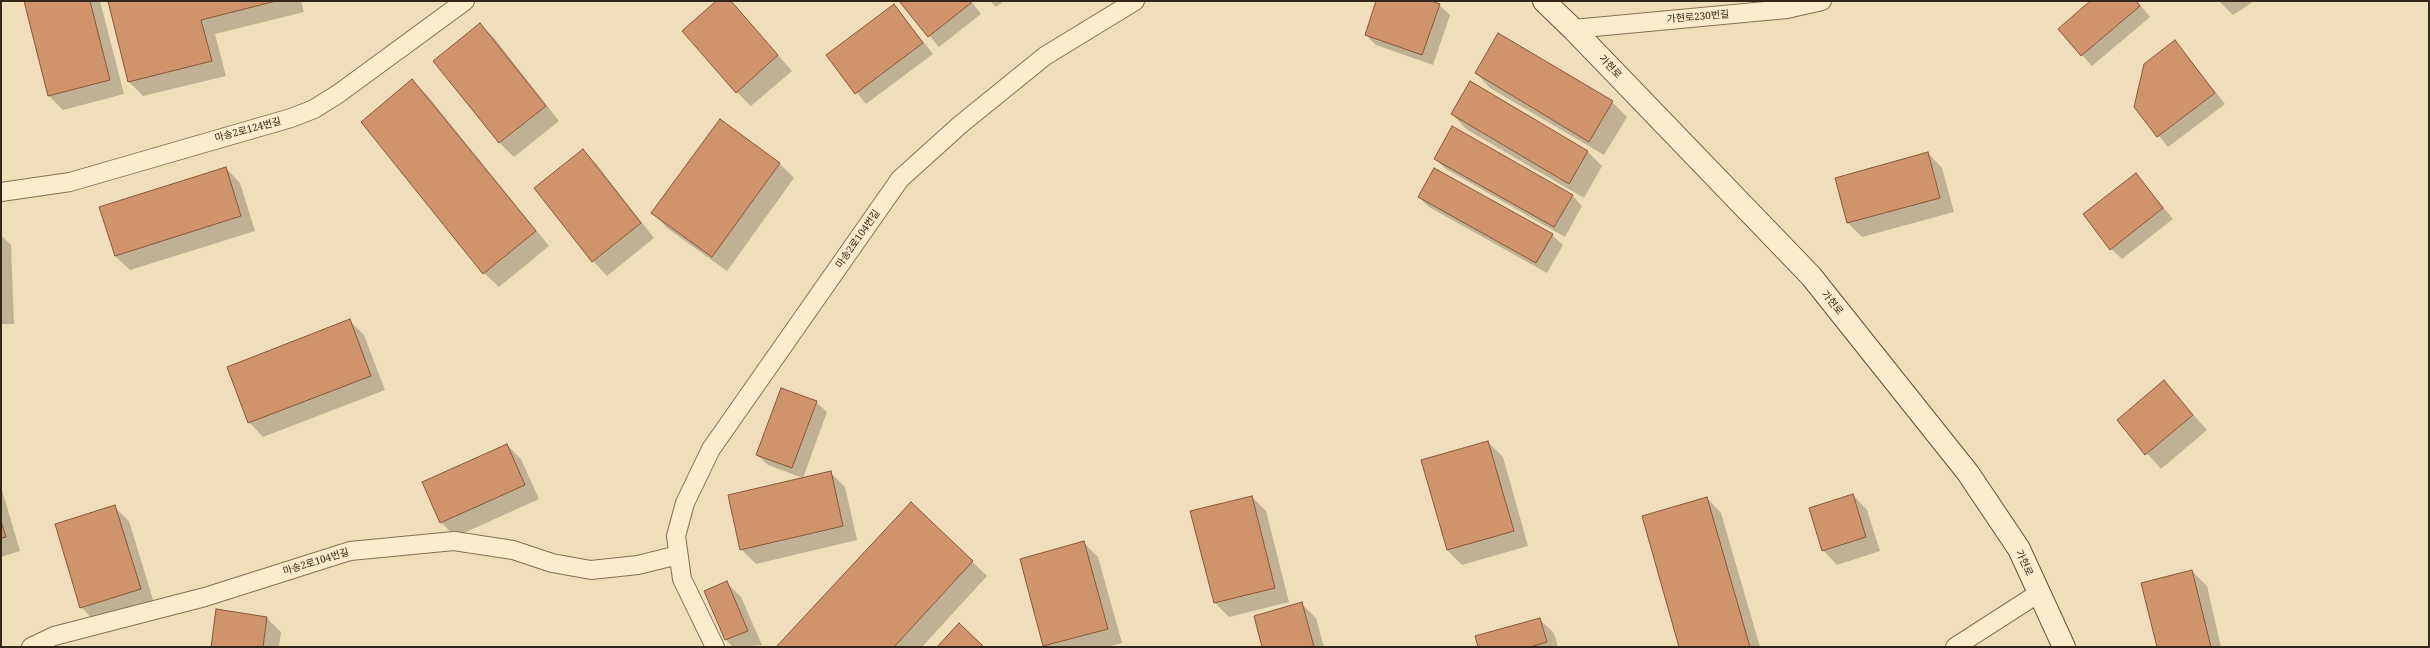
<!DOCTYPE html>
<meta charset="utf-8">
<style>
body{margin:0}
#map{position:relative;width:2430px;height:648px;overflow:hidden;background:#f0deba;font-family:"Noto Serif",serif}
canvas{display:block}
.frame{position:absolute;inset:0;border:2px solid #35261a;pointer-events:none}
</style>
<div id="map">
<canvas width="2430" height="648"></canvas>
<div class="frame"></div>
</div>
<script>
const context = document.querySelector('canvas').getContext('2d');
context.lineJoin = 'round';
function paint(path, color) {
  context.fillStyle = color;
  context.fill(path, 'evenodd');
}
function toPath(rows) {
  const path = new Path2D();
  for (const r of rows) {
    path.moveTo(r[0], r[1]);
    for (let i = 2; i < r.length; i += 2) path.lineTo(r[i], r[i + 1]);
  }
  return path;
}
function strokePath(path, color, width, dash) {
  context.strokeStyle = color;
  context.lineWidth = width;
  context.lineCap = dash ? 'butt' : 'round';
  context.setLineDash(dash || []);
  context.stroke(path);
}
function drawText(font, color, halo, rows, align = 'center') {
  context.font = font + ' "Noto Serif","Noto Sans KR",serif';
  context.lineWidth = 3;
  context.setLineDash([]);
  context.textBaseline = 'middle';
  context.strokeStyle = halo;
  context.fillStyle = color;
  for (const [text, x, y, turn = 0] of rows) {
    context.save();
    context.translate(x, y);
    context.rotate((+turn || 0) * Math.PI / 180);
    context.textAlign = isNaN(turn) ? turn : align;
    if (halo) context.strokeText(text, 0, 0);
    context.fillText(text, 0, 0);
    context.restore();
  }
}
paint(toPath([
 [25,1,100,1,124,94,63,110,49,96],
 [109,1,301,1,304,12,215,34,226,76,143,96,129,82],
 [718,1,731,1,792,71,751,106,737,92],
 [900,1,971,1,981,14,939,47],
 [990,1,1004,1,996,7],
 [1377,1,1428,1,1439,5,1450,15,1433,65,1376,45,1366,35],
 [2091,1,2137,1,2150,17,2092,66,2059,29],
 [2219,1,2254,1,2233,15],
 [894,5,933,54,866,104,827,55],
 [480,24,495,39,559,121,514,157,500,143,434,61],
 [1498,35,1612,102,1627,117,1604,155,1490,88,1476,73],
 [2175,41,2225,104,2168,147,2135,107],
 [412,81,427,95,549,246,499,287,484,273],
 [1471,82,1588,152,1602,166,1584,198,1466,129,1452,114],
 [583,150,597,165,654,238,607,276,593,261],
 [1928,153,1942,168,1954,212,1862,237,1848,223],
 [1435,159,1572,195,1582,206,1565,237,1446,169],
 [779,163,794,178,727,271,667,228,653,213],
 [226,168,240,183,255,231,130,270,115,256,101,208],
 [2136,174,2173,219,2122,259,2111,249],
 [1419,197,1552,235,1563,245,1547,273,1429,207],
 [1,235,11,245,14,324,1,324],
 [349,320,364,335,385,390,263,437,249,422],
 [2164,382,2207,430,2161,469,2118,420],
 [816,402,827,412,803,478,768,465,757,455],
 [1488,442,1503,457,1528,546,1462,565,1447,550,1422,461],
 [507,445,521,459,539,499,455,537,441,522],
 [830,472,845,487,857,540,756,564,741,549],
 [1,487,20,551,1,557],
 [1853,495,1867,510,1880,551,1837,565,1823,550],
 [1252,497,1266,511,1289,602,1229,617,1215,603],
 [1707,498,1721,513,1760,647,1680,647],
 [911,503,987,576,922,647,777,647],
 [114,507,129,521,154,603,96,622,81,607],
 [1084,543,1098,557,1122,643,1107,647,1046,647,1044,645],
 [2192,571,2207,586,2221,647,2158,647],
 [727,583,741,597,762,645,733,647,726,640,706,592],
 [1301,603,1316,618,1324,647,1263,647],
 [267,618,281,632,279,647,212,647],
 [1539,619,1554,633,1558,647,1479,647]
]), '#0003');
const building = toPath([
 [24,1,90,1,110,80,48,96,24,1],
 [108,1,276,1,201,20,212,61,128,82,108,1],
 [716,1,731,1,778,55,736,93,682,31,716,1],
 [899,1,970,1,971,3,928,37,899,1],
 [1376,1,1431,1,1440,4,1422,55,1365,35,1376,1],
 [2090,1,2136,1,2140,6,2081,56,2058,29,2090,1],
 [894,4,923,43,855,94,826,55,894,4],
 [480,23,546,106,499,143,433,61,480,23],
 [1498,33,1613,101,1589,142,1475,73,1498,33],
 [2175,40,2215,93,2157,137,2134,107,2144,64,2175,40],
 [412,79,536,231,483,274,361,122,412,79],
 [1470,81,1588,151,1569,184,1451,114,1470,81],
 [720,119,780,163,712,257,651,213,720,119],
 [1452,126,1573,195,1554,227,1434,159,1452,126],
 [583,149,641,223,592,262,534,188,583,149],
 [1928,152,1940,198,1847,223,1835,178,1928,152],
 [226,167,241,216,115,256,99,207,226,167],
 [1434,168,1553,234,1536,263,1418,197,1434,168],
 [2136,173,2163,208,2110,250,2083,214,2136,173],
 [350,319,371,376,248,423,227,367,350,319],
 [2164,380,2193,415,2145,455,2117,420,2164,380],
 [781,388,817,401,792,468,756,455,781,388],
 [1488,441,1514,531,1447,550,1421,460,1488,441],
 [507,444,525,485,440,523,422,482,507,444],
 [831,471,843,526,740,550,728,495,831,471],
 [1853,494,1866,537,1822,551,1809,508,1853,494],
 [1252,496,1275,588,1214,603,1190,511,1252,496],
 [1707,497,1750,647,1679,647,1642,516,1707,497],
 [911,502,973,561,894,647,776,647,911,502],
 [115,505,141,589,80,608,55,524,115,505],
 [1,521,6,537,1,538,1,521],
 [1084,541,1108,629,1043,646,1020,559,1084,541],
 [2192,570,2211,647,2157,647,2141,583,2192,570],
 [727,581,748,631,725,640,704,591,727,581],
 [1302,602,1314,647,1262,647,1254,616,1302,602],
 [216,609,267,617,263,647,211,647,216,609],
 [1540,618,1547,642,1530,647,1478,647,1475,636,1540,618],
 [959,623,984,647,937,647,959,623]
]);
paint(building, '#d0946d');
strokePath(building, '#875638', 1);
const lane = toPath([
 [1573,29,1787,9,1822,1],
 [1,192,70,182,291,118,314,109,338,94,465,1],
 [31,647,54,636,205,597,350,551,454,541,513,550,552,563,591,570,638,565,678,555],
 [715,647,682,579,676,536,685,503,711,449,900,179,961,124,1045,56,1135,1],
 [1955,647,2039,593]
]);
const secondary = toPath([
 [1544,1,1573,29,1811,276,1968,473,2019,549,2064,647]
]);
strokePath(lane, '#876e54', 20);
strokePath(secondary, '#684f37', 24);
strokePath(lane, '#faeccd', 18);
strokePath(secondary, '#faeccd', 22);
drawText('10px', '#35261a', '#f7e9c9', [
 ["가현로230번길",1698,17,-5],
 ["가현로",1610,67,47],
 ["마송2로124번길",248,130,-15],
 ["마송2로104번길",858,239,-55],
 ["가현로",1832,303,51],
 ["마송2로104번길",316,562,-17],
 ["가현로",2024,563,65]
]);
</script>
